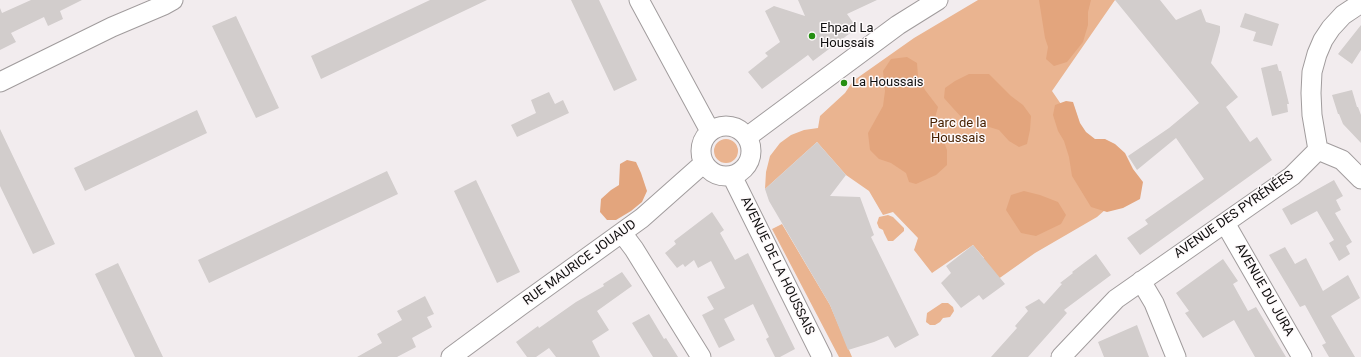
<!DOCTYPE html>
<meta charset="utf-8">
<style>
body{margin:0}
canvas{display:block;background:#f2ecee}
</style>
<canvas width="1361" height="357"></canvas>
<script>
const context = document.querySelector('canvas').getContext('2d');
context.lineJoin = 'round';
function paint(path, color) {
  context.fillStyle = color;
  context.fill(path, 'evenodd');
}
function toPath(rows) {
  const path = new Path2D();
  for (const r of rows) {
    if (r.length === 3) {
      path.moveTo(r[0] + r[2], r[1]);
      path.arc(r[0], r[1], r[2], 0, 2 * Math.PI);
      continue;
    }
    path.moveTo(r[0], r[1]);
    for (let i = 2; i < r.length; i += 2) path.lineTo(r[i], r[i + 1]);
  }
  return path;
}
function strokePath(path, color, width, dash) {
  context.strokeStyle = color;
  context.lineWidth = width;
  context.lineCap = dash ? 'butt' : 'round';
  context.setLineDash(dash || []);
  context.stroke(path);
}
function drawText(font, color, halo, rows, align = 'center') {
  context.font = font + ' Roboto,sans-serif';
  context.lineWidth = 3;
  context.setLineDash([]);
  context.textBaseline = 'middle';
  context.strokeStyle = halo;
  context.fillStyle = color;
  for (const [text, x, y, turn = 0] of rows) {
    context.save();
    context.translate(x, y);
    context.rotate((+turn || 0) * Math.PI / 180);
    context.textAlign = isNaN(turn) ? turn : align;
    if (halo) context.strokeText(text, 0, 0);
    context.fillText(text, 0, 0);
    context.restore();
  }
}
paint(toPath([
 [978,0,1115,0,1052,91,1080,132,1130,188,1097,217,1035,253,994,282,978,262,984,258,973,245,932,273,914,250,918,238,893,212,883,215,869,191,846,175,817,142,765,189,766,172,770,156,780,143,791,135,804,130,818,128,820,116,845,93,853,81,914,38],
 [726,151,12],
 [888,215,893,217,904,228,904,231,893,241,888,241,884,233,883,230,879,228,877,223,879,217],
 [782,224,830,305,852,357,839,357,772,229],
 [942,303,948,303,953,307,954,311,950,317,943,318,940,322,935,325,930,325,926,322,927,313]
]), '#eab490');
paint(toPath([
 [1039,0,1091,0,1088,12,1088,25,1083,42,1067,62,1054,66,1046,59,1048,47,1045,38],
 [907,57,917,63,918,76,925,90,938,107,935,118,947,150,947,165,936,175,916,184,909,182,906,173,891,163,879,159,870,150,868,133,883,106,885,91,883,71,891,59],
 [969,74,989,74,1011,96,1023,105,1031,116,1030,130,1027,144,1019,147,1009,141,999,130,963,119,952,107,944,98,945,88,955,81],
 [1066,101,1073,102,1080,123,1086,132,1095,139,1105,139,1115,144,1125,153,1133,169,1143,182,1140,199,1123,208,1107,212,1091,207,1072,176,1069,157,1064,141,1058,131,1053,115,1055,105],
 [627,160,636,162,641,173,647,191,642,202,631,211,616,220,607,220,600,212,601,199,611,190,619,185,620,164],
 [1024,191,1040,195,1058,202,1066,215,1061,224,1036,236,1021,233,1006,210,1011,195]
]), '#e3a57d');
paint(toPath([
 [31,0,82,0,60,11,63,19,48,26,44,17,11,33,16,42,0,50,0,8,2,13],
 [430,0,487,0,321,79,311,56],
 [571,0,599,0,637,80,614,91],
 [798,0,877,0,847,14,857,28,813,61,808,55,762,89,748,72,768,56,765,53,780,42,765,11,774,6,805,16],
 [1115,0,1160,0,1176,20,1201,9,1206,22,1220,26,1220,32,1211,63,1238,97,1226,107,1250,142,1257,137,1272,160,1140,255,1127,238,1148,224,1145,220,1204,179,1176,138,1137,170,1128,156,1169,128,1199,103],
 [1245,13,1279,24,1272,46,1253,41,1256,32,1240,27],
 [236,16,279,108,256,118,212,26],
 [1361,25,1361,50,1352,64,1338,54],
 [1277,64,1279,71,1281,71,1289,104,1287,104,1288,112,1272,116,1261,68],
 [1352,90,1357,107,1358,107,1361,115,1361,143,1343,124,1339,114,1338,114,1332,95],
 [549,92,555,104,563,100,569,113,517,137,511,125,536,113,531,100],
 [197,110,207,133,85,191,74,168],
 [0,129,55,244,33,254,0,186],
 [817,142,846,175,830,196,860,197,874,235,871,237,919,335,895,348,888,336,874,342,848,350,830,305,769,201,765,189],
 [387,171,398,194,209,283,198,260],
 [476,180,520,272,497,283,454,191],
 [1334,180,1343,196,1336,200,1341,210,1335,213,1352,242,1346,246,1350,254,1339,261,1329,243,1334,240,1317,211,1291,225,1282,209],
 [712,212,724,230,720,233,735,260,748,253,795,349,780,357,775,357,766,339,769,337,753,304,724,319,735,340,719,348,702,315,714,309,707,297,725,288,711,261,698,268,694,260,685,267,683,264,677,268,665,253,676,244,674,241],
 [973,245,1005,284,983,300,979,295,961,308,941,283,951,273,946,266],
 [1285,247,1295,264,1306,258,1323,291,1348,275,1360,298,1331,316,1355,357,1329,357,1322,345,1326,343,1305,305,1300,307,1269,255],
 [1096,254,1111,275,1064,310,1067,313,1028,357,991,357,1017,328,1015,326,1028,311,1025,307,1039,299,1044,304,1062,284,1060,283,1073,273,1072,272],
 [1223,259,1238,281,1233,284,1248,311,1256,307,1286,357,1255,357,1234,320,1203,338,1185,313,1189,311,1176,293],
 [118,263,163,357,135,357,95,274],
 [622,272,632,286,597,311,609,330,592,341,600,357,556,357,549,348,536,357,527,357,516,342,538,326,539,328,576,302,604,286,603,284],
 [425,296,434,314,427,317,432,327,412,338,416,347,397,357,357,357,382,343,377,334,402,320,397,311],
 [649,314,664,339,666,338,678,357,653,357,632,323],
 [1137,325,1149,357,1104,357,1098,342]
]), '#d2cdcc');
const minor = toPath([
 [639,0,710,131],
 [0,82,112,27,164,5,173,0],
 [726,151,25],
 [747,137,898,25,938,0],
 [1318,150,1342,160,1361,179],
 [732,176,822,357],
 [1225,223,1302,357],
 [622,233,634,249,701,357],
 [1141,281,1154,303,1176,357],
 [451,357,520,306,642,218,704,163],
 [1061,357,1116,299,1292,176,1318,150,1312,115,1311,93,1312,72,1317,54,1323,40,1331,28,1343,15,1361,3]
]);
strokePath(minor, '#a19c9d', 21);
strokePath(minor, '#fff', 19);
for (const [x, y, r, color] of [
 [812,36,4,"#258f12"],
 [844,83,4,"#258f12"]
]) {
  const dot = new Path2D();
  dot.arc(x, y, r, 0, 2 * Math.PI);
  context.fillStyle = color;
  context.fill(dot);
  strokePath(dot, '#fefafb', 1.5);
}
drawText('13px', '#0f0e0e', '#fefafb', [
 ["Ehpad La",820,29],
 ["Houssais",820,44],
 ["La Houssais",852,83]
], 'left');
drawText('13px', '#472101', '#fefafb', [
 ["Parc de la",958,124],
 ["Houssais",958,139]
]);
drawText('13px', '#0f0e0e', '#fefafb', [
 ["AVENUE DES PYRÉNÉES",1234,215,-35],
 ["RUE MAURICE JOUAUD",580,263,-36],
 ["AVENUE DE LA HOUSSAIS",777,266,64],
 ["AVENUE DU JURA",1264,290,60]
]);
</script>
